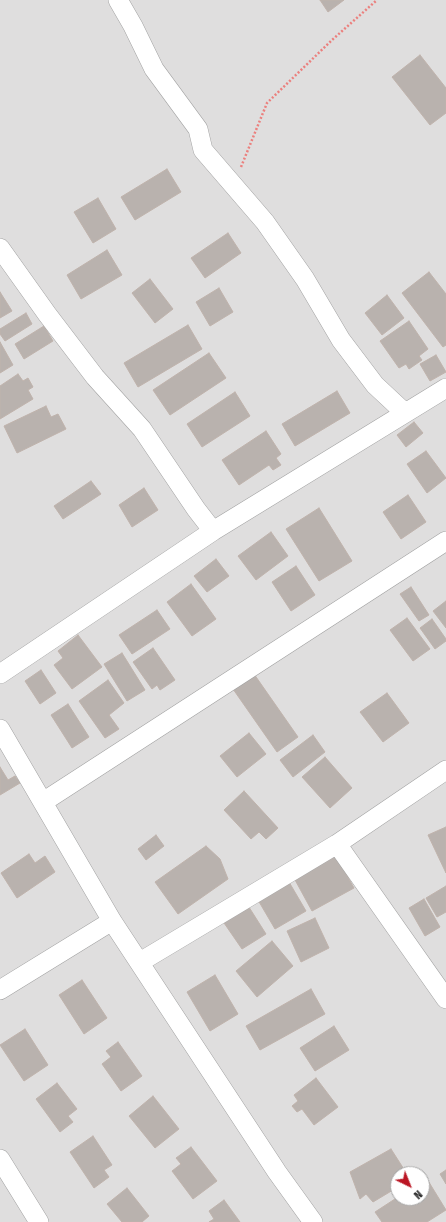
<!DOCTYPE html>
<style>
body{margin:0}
#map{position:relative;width:446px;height:1222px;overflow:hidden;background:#f0ede8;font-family:"Fira Sans Condensed",sans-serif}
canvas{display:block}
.north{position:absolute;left:390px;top:1166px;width:40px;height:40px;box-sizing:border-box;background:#fff;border:1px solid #a6a6a6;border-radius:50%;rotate:137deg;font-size:11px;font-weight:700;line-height:16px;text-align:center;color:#212121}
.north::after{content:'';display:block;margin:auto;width:14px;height:18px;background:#bb1624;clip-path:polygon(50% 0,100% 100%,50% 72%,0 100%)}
</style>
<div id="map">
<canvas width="446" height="1222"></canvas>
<div class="north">N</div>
</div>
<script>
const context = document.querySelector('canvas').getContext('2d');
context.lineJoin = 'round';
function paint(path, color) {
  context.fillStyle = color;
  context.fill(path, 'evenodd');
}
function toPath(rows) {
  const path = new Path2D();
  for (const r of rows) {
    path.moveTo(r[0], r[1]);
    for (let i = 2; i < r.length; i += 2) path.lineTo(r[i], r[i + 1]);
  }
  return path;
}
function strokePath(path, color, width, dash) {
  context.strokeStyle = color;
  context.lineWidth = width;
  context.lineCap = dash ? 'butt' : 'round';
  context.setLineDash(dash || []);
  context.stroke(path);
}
paint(toPath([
 [0,0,446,0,446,1222,0,1222],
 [398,1174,422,1174,422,1198,398,1198]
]), '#dfdede');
const building = toPath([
 [320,0,344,0,328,12,320,0],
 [420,55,446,88,446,113,430,125,392,77,420,55],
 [167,169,181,192,135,220,121,197,167,169],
 [98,198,116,229,93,243,74,212,98,198],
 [228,233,241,253,205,278,191,258,228,233],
 [107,250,122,275,81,299,67,275,107,250],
 [429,272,446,294,446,345,443,347,402,293,429,272],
 [150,279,173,309,155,323,132,293,150,279],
 [219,288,233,312,210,326,196,302,219,288],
 [0,292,12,311,0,318,0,292],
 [387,295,404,318,382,335,365,313,387,295],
 [26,313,32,324,5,341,0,334,0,329,26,313],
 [409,321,428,349,419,356,422,360,409,369,406,364,399,368,380,341,409,321],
 [188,325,202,349,138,387,124,363,188,325],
 [44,326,53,341,24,359,15,344,44,326],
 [0,342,13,365,0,373,0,342],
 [209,353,226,378,170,415,153,390,209,353],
 [436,355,446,372,430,381,420,364,436,355],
 [18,374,23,381,28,378,33,387,28,390,33,399,0,419,0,386,18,374],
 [337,391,350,413,295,446,282,424,337,391],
 [235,392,250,416,202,447,187,424,235,392],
 [46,406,51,417,58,414,66,429,17,453,4,426,46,406],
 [414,422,423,433,406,447,397,435,414,422],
 [266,431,281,454,276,458,281,465,273,470,269,465,239,485,222,460,266,431],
 [426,451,446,478,427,493,407,464,426,451],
 [91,481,101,494,63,519,54,506,91,481],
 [144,488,158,510,132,527,119,505,144,488],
 [408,495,426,522,401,539,383,512,408,495],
 [319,508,352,561,319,581,286,529,319,508],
 [271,532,288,556,256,580,238,556,271,532],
 [216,559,229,576,207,592,194,576,216,559],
 [296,566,315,595,291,611,272,582,296,566],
 [191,584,216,619,192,636,167,602,191,584],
 [411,587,429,615,419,621,400,594,411,587],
 [446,601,446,628,433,611,446,601],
 [157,610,170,629,132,654,119,635,157,610],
 [407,618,430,649,413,661,390,630,407,618],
 [432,619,446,639,446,641,435,649,420,628,432,619],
 [78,635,102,667,72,689,54,665,63,658,58,651,78,635],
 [153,648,175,680,160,690,157,685,152,689,133,662,153,648],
 [122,653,145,690,127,701,104,664,122,653],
 [41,670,56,693,40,704,25,681,41,670],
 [254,674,298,737,277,752,233,689,254,674],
 [108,680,124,703,109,715,119,729,105,738,79,701,108,680],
 [387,693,409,723,383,742,360,712,387,693],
 [68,704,89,737,72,748,51,715,68,704],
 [249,733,266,754,237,777,220,756,249,733],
 [313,735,325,752,293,777,280,760,313,735],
 [325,757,352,788,330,808,302,777,325,757],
 [0,767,8,780,15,776,20,783,0,795,0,767],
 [244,791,278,828,266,839,259,832,251,839,224,810,244,791],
 [446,827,446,873,428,835,446,827],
 [156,835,164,846,146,860,138,849,156,835],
 [206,846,220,859,228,879,178,914,155,882,206,846],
 [29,854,35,863,45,856,55,872,17,898,1,873,29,854],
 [336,856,354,888,312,911,294,878,336,856],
 [289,882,306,911,275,929,258,900,289,882],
 [446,886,446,912,437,917,426,898,446,886],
 [424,899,440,927,425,936,409,908,424,899],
 [247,904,266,934,242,949,222,920,247,904],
 [315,918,329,948,301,962,287,931,315,918],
 [272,941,293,966,257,997,236,971,272,941],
 [215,975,238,1014,210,1031,187,992,215,975],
 [82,980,107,1018,84,1034,59,995,82,980],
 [311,989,325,1014,260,1050,246,1026,311,989],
 [334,1026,349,1050,315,1071,300,1048,334,1026],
 [25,1029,48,1065,24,1081,0,1045,25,1029],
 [118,1042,142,1076,121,1091,102,1064,111,1057,106,1051,118,1042],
 [316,1078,338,1107,314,1125,302,1109,297,1112,292,1106,298,1101,294,1095,316,1078],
 [57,1083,77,1109,68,1116,73,1122,60,1132,36,1099,57,1083],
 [153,1096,179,1129,155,1148,129,1116,153,1096],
 [93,1136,112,1165,104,1170,109,1177,94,1188,70,1152,93,1136],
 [191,1147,217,1181,193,1199,172,1171,181,1164,176,1158,191,1147],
 [391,1149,407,1174,398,1174,398,1187,373,1202,366,1194,360,1199,350,1172,391,1149],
 [446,1170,446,1184,440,1174,446,1170],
 [427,1179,446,1210,427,1222,382,1222,375,1212,398,1197,422,1198,422,1182,427,1179],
 [127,1188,149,1216,142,1222,122,1222,107,1204,127,1188],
 [224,1200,240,1222,209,1222,214,1219,209,1211,224,1200]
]);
paint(building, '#b9b2ae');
strokePath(building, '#c0b3ac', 1);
const minor = toPath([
 [118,0,133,26,154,69,198,129,203,150,265,222,305,279,341,340,375,385,405,413],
 [0,248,47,314,95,377,142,429,196,509,213,531,0,674],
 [213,531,446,388],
 [0,729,112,921,277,1172,313,1222],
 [43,802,446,541],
 [337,844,446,999],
 [140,962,337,844,446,770],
 [0,990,112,921],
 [0,1159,39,1222]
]);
strokePath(minor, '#a2a2a2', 20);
strokePath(toPath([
 [241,167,267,103,332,40,377,0]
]), '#eb807e', 2.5, [2, 2]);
strokePath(minor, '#fff', 19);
</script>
